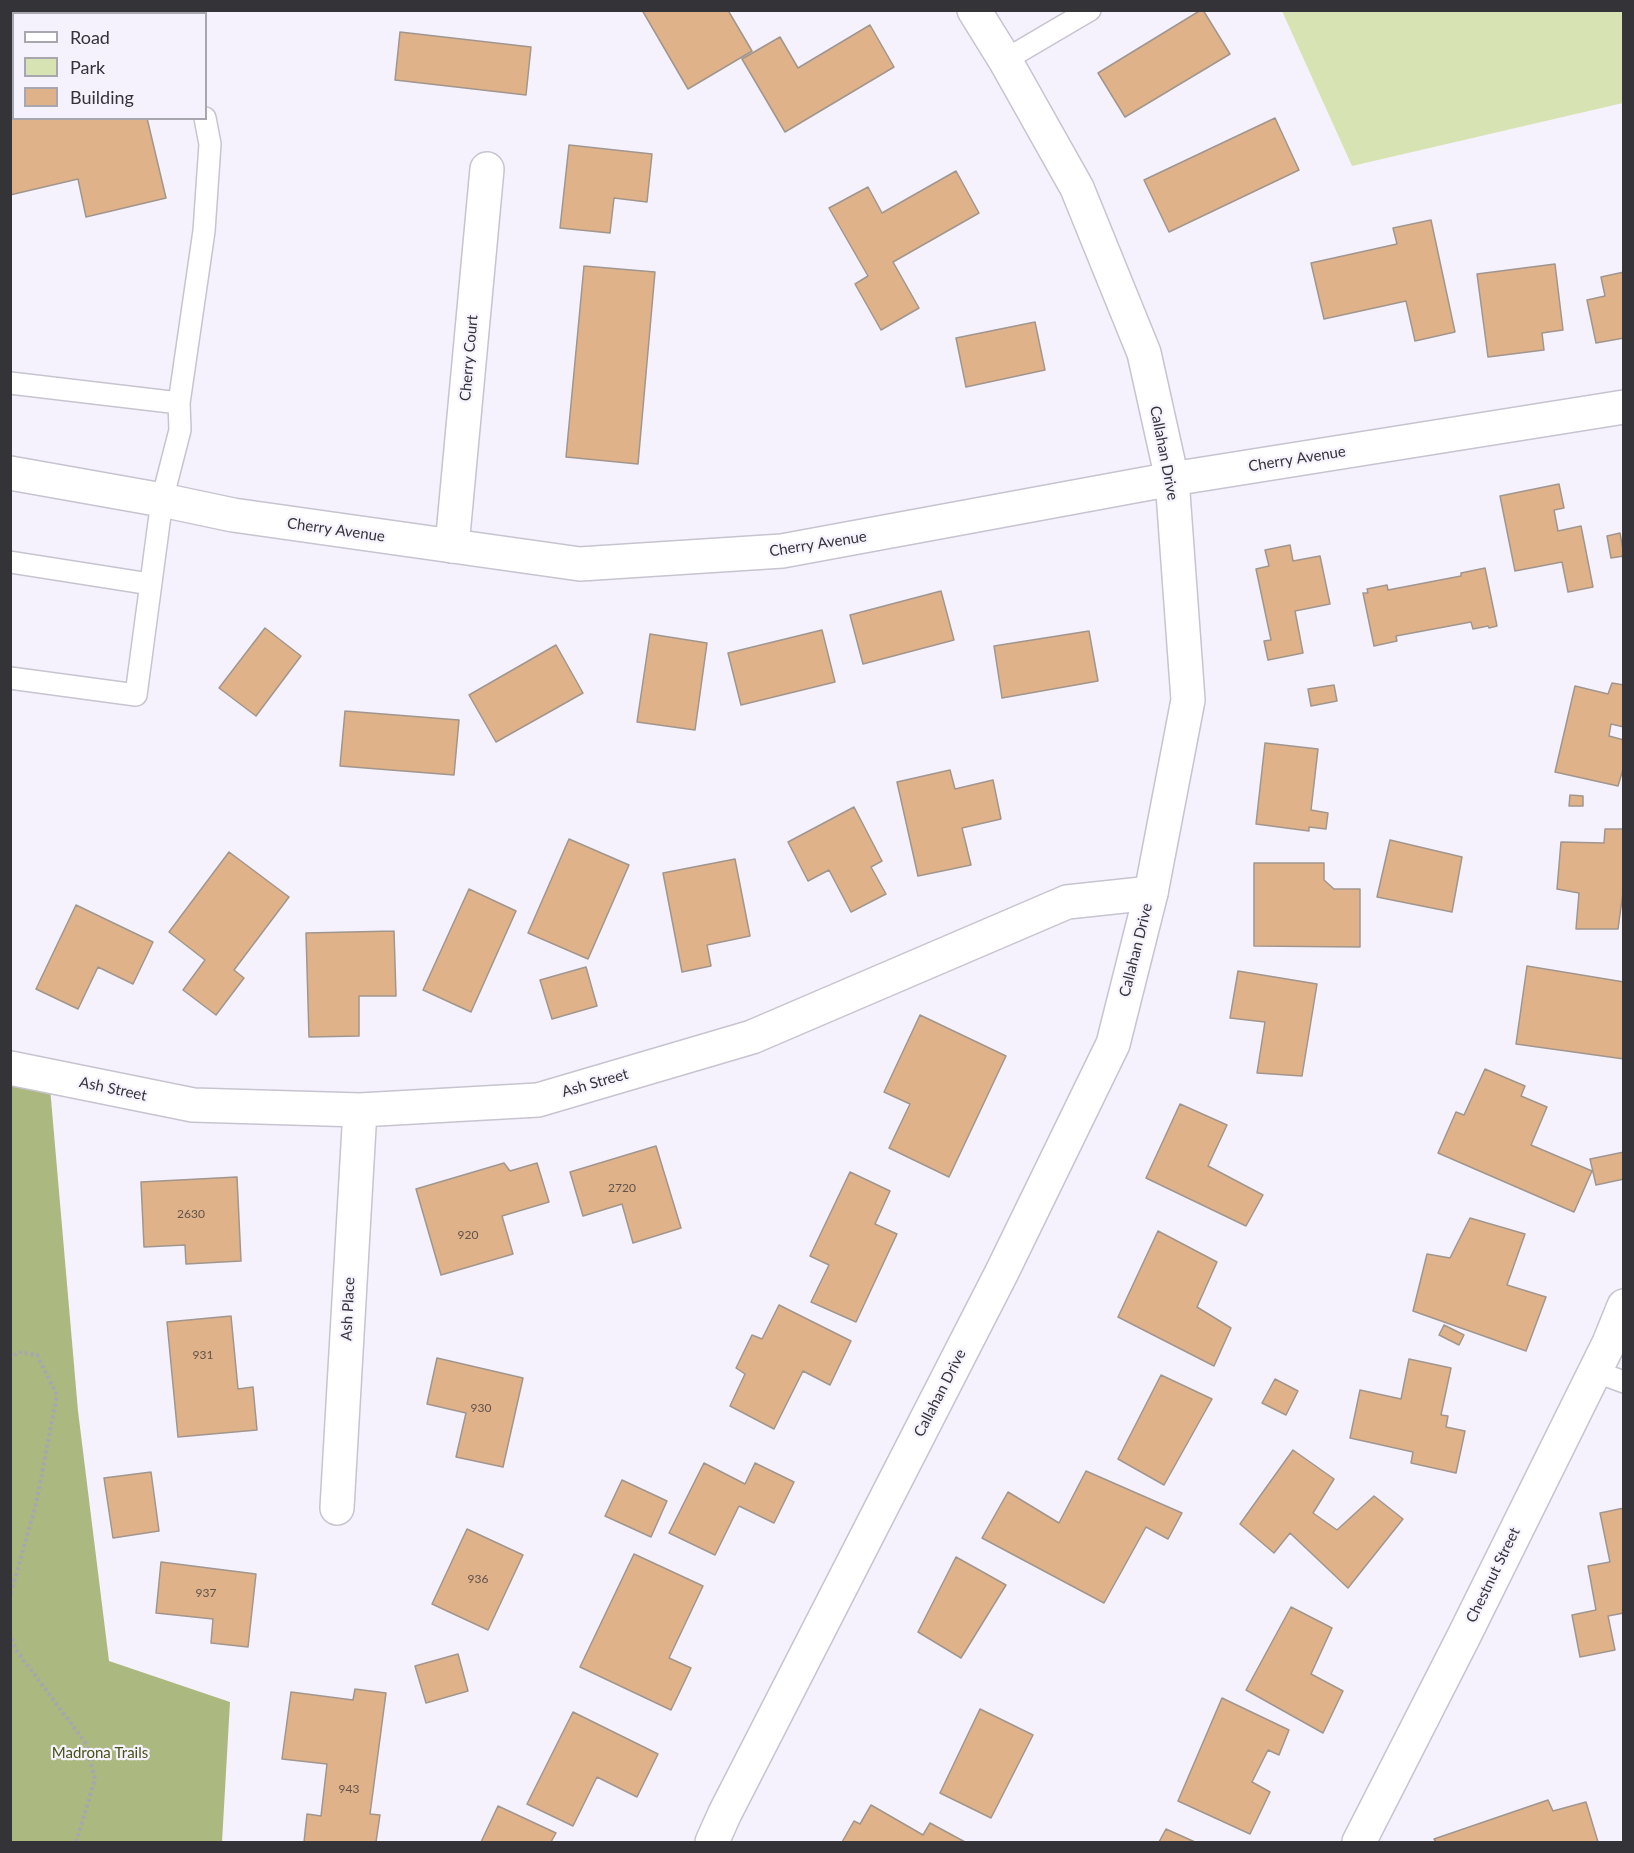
<!DOCTYPE html>
<style>
body{margin:0}
#map{position:relative;width:1634px;height:1853px;overflow:hidden;background:#f5f2fe;font-family:Lato,sans-serif}
canvas{display:block}
.frame{position:absolute;inset:0;border:12px solid #343337;pointer-events:none}
.legend{position:absolute;left:12px;top:12px;width:195px;height:108px;box-sizing:border-box;background:#f5f2fe;border:2px solid #a8a6ae;margin:0;padding:8px 10px;list-style:none;font-size:18px;color:#343337}
.legend li{display:flex;align-items:center;gap:12px;height:30px}
.legend b{width:30px;border:2px solid #a8a6ae}
</style>
<div id="map">
<canvas width="1634" height="1853"></canvas>
<div class="frame"></div>
<ul class="legend">
<li><b style="height:8px;background:#fff"></b>Road</li>
<li><b style="height:16px;background:#d7e3b2"></b>Park</li>
<li><b style="height:16px;background:#e0b289"></b>Building</li>
</ul>
</div>
<script>
const context = document.querySelector('canvas').getContext('2d');
context.lineJoin = 'round';
function paint(path, color) {
  context.fillStyle = color;
  context.fill(path, 'evenodd');
}
function toPath(rows) {
  const path = new Path2D();
  for (const r of rows) {
    path.moveTo(r[0], r[1]);
    for (let i = 2; i < r.length; i += 2) path.lineTo(r[i], r[i + 1]);
  }
  return path;
}
function strokePath(path, color, width, dash) {
  context.strokeStyle = color;
  context.lineWidth = width;
  context.lineCap = dash ? 'butt' : 'round';
  context.setLineDash(dash || []);
  context.stroke(path);
}
function drawText(font, color, halo, rows, align = 'center') {
  context.font = font + ' Lato,sans-serif';
  context.lineWidth = 4.5;
  context.setLineDash([]);
  context.textBaseline = 'middle';
  context.strokeStyle = halo;
  context.fillStyle = color;
  for (const [text, x, y, turn = 0] of rows) {
    context.save();
    context.translate(x, y);
    context.rotate((+turn || 0) * Math.PI / 180);
    context.textAlign = isNaN(turn) ? turn : align;
    if (halo) context.strokeText(text, 0, 0);
    context.fillText(text, 0, 0);
    context.restore();
  }
}
paint(toPath([
 [1282,11,1623,11,1623,103,1352,166]
]), '#d7e3b2');
paint(toPath([
 [49,1076,78,1411,109,1661,230,1702,222,1842,11,1842,10,1082]
]), '#abb880');
const building = toPath([
 [58,10,122,10,122,14,46,14,58,10],
 [642,10,732,10,729,12,752,51,688,89,642,10],
 [1201,10,1203,10,1230,54,1125,117,1098,73,1201,10],
 [14,21,14,118,147,118,166,198,86,217,78,179,10,195,10,22,14,21],
 [870,25,894,67,785,132,742,59,780,37,798,68,870,25],
 [400,32,531,47,526,95,395,80,400,32],
 [1275,118,1299,170,1169,232,1144,180,1275,118],
 [569,145,652,154,647,202,614,198,610,233,560,228,569,145],
 [956,171,979,213,893,262,919,308,881,330,855,284,868,276,829,208,868,187,882,213,956,171],
 [1431,220,1455,332,1415,341,1406,301,1324,319,1311,263,1397,244,1393,228,1431,220],
 [1555,264,1563,330,1542,333,1544,350,1488,357,1477,274,1555,264],
 [584,266,655,272,638,464,566,457,584,266],
 [1624,272,1624,338,1596,343,1587,300,1605,296,1601,277,1624,272],
 [1035,322,1045,370,966,387,956,338,1035,322],
 [1559,484,1564,508,1554,510,1558,531,1581,526,1593,587,1568,592,1562,562,1515,571,1500,496,1559,484],
 [1620,533,1624,556,1611,558,1607,536,1620,533],
 [1290,545,1293,561,1320,556,1330,604,1295,611,1303,653,1268,660,1264,641,1271,640,1256,569,1269,566,1265,550,1290,545],
 [1485,568,1497,626,1489,628,1488,626,1473,629,1471,622,1396,636,1397,641,1374,646,1363,593,1368,593,1367,589,1387,585,1388,590,1461,576,1461,573,1485,568],
 [941,591,954,640,863,664,850,615,941,591],
 [265,628,301,656,256,716,219,688,265,628],
 [822,630,835,682,741,705,728,653,822,630],
 [1089,631,1098,681,1002,698,994,646,1089,631],
 [650,634,707,643,695,730,637,722,650,634],
 [556,645,583,693,496,742,469,695,556,645],
 [1612,683,1624,685,1624,727,1611,724,1609,736,1624,740,1624,766,1618,786,1555,772,1575,686,1608,694,1612,683],
 [1334,685,1337,701,1311,706,1308,689,1334,685],
 [345,711,459,720,454,775,340,766,345,711],
 [1265,743,1318,749,1311,810,1328,813,1326,829,1309,827,1309,831,1256,824,1265,743],
 [950,770,955,789,993,780,1001,819,962,828,971,865,918,876,897,782,950,770],
 [1570,795,1583,796,1583,806,1569,806,1570,795],
 [854,807,882,861,871,867,886,894,851,912,829,870,808,881,788,842,854,807],
 [1605,829,1624,829,1624,885,1618,929,1576,929,1579,893,1557,889,1561,842,1604,843,1605,829],
 [569,839,629,865,588,959,528,933,569,839],
 [1390,840,1462,857,1452,912,1377,897,1390,840],
 [229,852,289,897,234,970,244,978,216,1015,183,990,205,960,169,932,229,852],
 [735,859,750,936,707,945,711,966,682,972,663,873,735,859],
 [1254,863,1324,863,1324,880,1334,889,1360,889,1360,947,1254,946,1254,863],
 [469,889,516,911,471,1012,423,990,469,889],
 [76,905,153,942,133,984,98,967,78,1009,36,989,76,905],
 [394,931,396,996,359,996,359,1036,309,1037,306,933,394,931],
 [1527,966,1624,982,1624,1059,1516,1044,1527,966],
 [586,967,597,1006,552,1019,540,980,586,967],
 [1238,971,1317,984,1302,1076,1257,1073,1265,1022,1230,1018,1238,971],
 [920,1015,1006,1056,949,1177,889,1148,910,1104,884,1092,920,1015],
 [1485,1069,1525,1086,1521,1096,1547,1107,1531,1145,1592,1171,1574,1212,1438,1153,1456,1112,1464,1115,1485,1069],
 [1180,1104,1227,1125,1208,1166,1263,1195,1246,1226,1146,1178,1180,1104],
 [656,1146,681,1228,633,1243,622,1204,583,1216,570,1172,656,1146],
 [1624,1152,1624,1179,1596,1185,1590,1159,1624,1152],
 [504,1163,510,1171,537,1163,549,1202,502,1216,513,1254,441,1275,416,1189,504,1163],
 [850,1172,890,1191,875,1224,897,1234,856,1322,811,1302,829,1265,810,1256,850,1172],
 [237,1177,241,1261,186,1264,185,1245,144,1247,141,1182,237,1177],
 [1470,1218,1525,1234,1507,1285,1546,1297,1526,1351,1413,1311,1427,1254,1450,1258,1470,1218],
 [1158,1231,1217,1262,1197,1307,1231,1328,1214,1366,1118,1317,1158,1231],
 [779,1305,851,1341,830,1385,803,1371,774,1429,730,1406,745,1374,736,1368,752,1335,762,1339,779,1305],
 [231,1316,238,1389,253,1387,257,1430,178,1437,167,1322,231,1316],
 [1444,1325,1464,1335,1459,1345,1439,1335,1444,1325],
 [437,1358,523,1378,503,1467,456,1457,466,1413,427,1404,437,1358],
 [1409,1359,1451,1368,1441,1415,1448,1416,1446,1427,1465,1431,1456,1473,1411,1463,1413,1452,1350,1438,1360,1390,1401,1399,1409,1359],
 [1161,1375,1212,1399,1164,1485,1118,1459,1161,1375],
 [1275,1379,1298,1391,1286,1415,1262,1403,1275,1379],
 [1293,1450,1334,1479,1313,1513,1337,1530,1374,1496,1403,1519,1348,1588,1290,1533,1274,1553,1240,1524,1293,1450],
 [704,1463,745,1484,755,1463,794,1482,774,1523,739,1506,715,1555,669,1533,704,1463],
 [1086,1471,1182,1513,1168,1539,1146,1527,1104,1603,982,1538,1008,1492,1059,1523,1086,1471],
 [151,1472,159,1531,113,1538,104,1478,151,1472],
 [622,1480,667,1501,651,1537,605,1516,622,1480],
 [1624,1508,1624,1613,1608,1616,1615,1650,1580,1657,1572,1615,1596,1610,1588,1566,1610,1562,1600,1513,1624,1508],
 [467,1529,523,1555,488,1630,432,1604,467,1529],
 [634,1554,703,1586,669,1658,691,1668,671,1710,580,1667,634,1554],
 [956,1557,1006,1585,961,1658,918,1632,956,1557],
 [161,1562,256,1574,248,1647,211,1643,213,1619,156,1613,161,1562],
 [1291,1607,1332,1628,1311,1674,1343,1691,1323,1733,1246,1690,1291,1607],
 [458,1654,468,1691,426,1703,415,1666,458,1654],
 [355,1689,386,1693,370,1814,380,1815,376,1842,304,1842,307,1814,321,1816,327,1764,282,1759,291,1692,353,1700,355,1689],
 [1222,1698,1289,1730,1279,1755,1268,1750,1252,1782,1270,1792,1250,1834,1178,1801,1222,1698],
 [980,1709,1033,1735,991,1818,940,1793,980,1709],
 [573,1712,658,1754,637,1797,597,1777,573,1826,527,1804,573,1712],
 [1548,1800,1553,1811,1586,1802,1598,1842,1436,1842,1434,1839,1548,1800],
 [871,1805,923,1835,930,1823,965,1842,842,1842,854,1821,860,1824,871,1805],
 [498,1806,556,1833,551,1842,481,1842,498,1806],
 [1166,1829,1195,1842,1159,1842,1166,1829]
]);
paint(building, '#e0b289');
strokePath(building, '#a0968e', 1.5);
const service = toPath([
 [180,10,181,14],
 [1005,60,1090,10],
 [10,383,179,403,180,430,162,500,136,695,10,678],
 [179,403,204,231,210,144,205,118],
 [10,562,150,584],
 [1594,1371,1624,1382]
]);
const minor = toPath([
 [452,546,487,169],
 [10,1068,193,1105,360,1110,538,1100,752,1037,1067,902,1151,893],
 [337,1508,360,1110],
 [1359,1842,1463,1638,1609,1343,1624,1306]
]);
const tertiary = toPath([
 [10,473,162,500,233,515,580,564,782,551,1172,479,1624,407],
 [712,1842,725,1813,1002,1272,1113,1044,1151,893,1188,700,1172,479,1144,353,1077,188,1005,60,974,10]
]);
strokePath(service, '#c7c4d0', 24);
strokePath(minor, '#c7c4d0', 36);
strokePath(tertiary, '#c7c4d0', 36);
strokePath(toPath([
 [10,1360,18,1352,37,1355,57,1395,36,1504,10,1596],
 [10,1633,16,1650,85,1742,95,1779,76,1842]
]), '#a8a6ae', 4, [3, 3]);
strokePath(service, '#fff', 21);
strokePath(minor, '#fff', 33);
strokePath(tertiary, '#fff', 33);
drawText('12px', '#5f534c', null, [
 ["2720",622,1188],
 ["2630",191,1214],
 ["920",468,1235],
 ["931",203,1355],
 ["930",481,1408],
 ["936",478,1579],
 ["937",206,1593],
 ["943",349,1789]
]);
drawText('15px', '#343337', '#f5f2fe', [
 ["Cherry Court",469,358,-85],
 ["Callahan Drive",1164,453,79],
 ["Cherry Avenue",1297,459,-9],
 ["Cherry Avenue",336,530,8],
 ["Cherry Avenue",818,544,-9],
 ["Callahan Drive",1136,950,-76],
 ["Ash Street",595,1083,-16],
 ["Ash Street",113,1089,12],
 ["Ash Place",348,1309,-87],
 ["Callahan Drive",940,1393,-63],
 ["Chestnut Street",1493,1575,-64]
]);
drawText('15px', '#485315', '#f5f2fe', [
 ["Madrona Trails",100,1753]
]);
</script>
